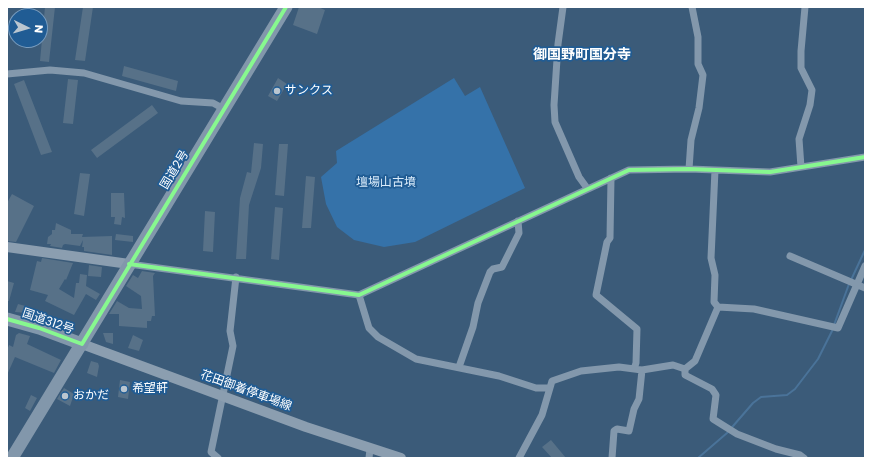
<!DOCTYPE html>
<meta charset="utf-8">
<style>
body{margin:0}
#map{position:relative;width:872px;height:465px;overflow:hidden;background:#3b5b79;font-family:Poppins,sans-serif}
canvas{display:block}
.frame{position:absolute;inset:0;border:8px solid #fff;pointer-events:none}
.north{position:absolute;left:8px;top:8px;width:40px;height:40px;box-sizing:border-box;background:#205c94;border:1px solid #799dbf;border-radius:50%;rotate:95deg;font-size:11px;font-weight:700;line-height:16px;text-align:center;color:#fff}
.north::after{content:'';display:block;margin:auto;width:14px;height:18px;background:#bac6d0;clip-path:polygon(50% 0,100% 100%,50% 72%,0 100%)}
</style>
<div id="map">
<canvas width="872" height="465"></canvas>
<div class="frame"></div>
<div class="north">N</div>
</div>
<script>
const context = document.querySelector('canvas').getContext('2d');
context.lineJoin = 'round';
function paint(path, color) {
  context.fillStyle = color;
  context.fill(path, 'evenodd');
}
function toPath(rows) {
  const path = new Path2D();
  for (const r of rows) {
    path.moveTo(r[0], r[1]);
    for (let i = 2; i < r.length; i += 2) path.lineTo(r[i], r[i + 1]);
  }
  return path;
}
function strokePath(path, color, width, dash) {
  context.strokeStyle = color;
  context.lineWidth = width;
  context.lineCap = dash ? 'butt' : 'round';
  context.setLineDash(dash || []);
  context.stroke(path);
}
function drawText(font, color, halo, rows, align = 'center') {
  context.font = font + ' Poppins,"Noto Sans JP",sans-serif';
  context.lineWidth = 3.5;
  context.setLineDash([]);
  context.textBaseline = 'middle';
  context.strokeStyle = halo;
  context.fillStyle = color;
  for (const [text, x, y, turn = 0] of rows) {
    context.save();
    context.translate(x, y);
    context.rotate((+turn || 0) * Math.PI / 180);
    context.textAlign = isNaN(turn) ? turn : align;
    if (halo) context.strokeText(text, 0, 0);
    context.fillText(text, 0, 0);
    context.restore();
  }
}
paint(toPath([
 [454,78,465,96,480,87,525,188,415,242,384,247,354,240,337,227,326,204,321,177,337,163,336,151]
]), '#3572a9');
strokePath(toPath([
 [851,280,865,250],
 [834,325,849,284],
 [698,458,727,433,753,403,761,397,787,395,795,389,818,359,833,329]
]), '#4a7399', 2);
paint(toPath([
 [45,7,55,7,49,62,40,61],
 [83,7,93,7,85,61,75,60],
 [299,7,318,7,325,10,317,34,293,25],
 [124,66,178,81,176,91,122,76],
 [278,78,287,84,277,101,268,96],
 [68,79,78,80,73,124,63,123],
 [24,80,52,152,41,155,14,84],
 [152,105,158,113,97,158,91,150],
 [254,143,263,144,261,168,249,205,246,259,236,259,240,198,247,172,251,173],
 [279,144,288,144,284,196,275,195],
 [80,173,90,174,84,216,74,214],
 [306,176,315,177,311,228,302,228],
 [111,193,124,193,125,218,122,217,121,225,114,224,115,217,111,217],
 [12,194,34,206,16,242,7,241,7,203],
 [275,207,283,208,279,260,271,259],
 [205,211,215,212,213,252,203,251],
 [56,223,71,230,71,234,83,234,82,237,112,236,112,255,84,251,84,247,82,247,83,240,80,246,65,244,63,245,62,248,50,246,51,244,47,244,48,237,52,234,52,230,55,230],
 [116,234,133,236,133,242,115,240],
 [42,258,73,263,66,280,65,279,59,289,74,298,76,283,79,283,80,274,87,275,86,286,100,294,96,300,86,294,74,315,45,301,48,295,30,290,37,261,41,262],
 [89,265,102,267,101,277,88,276],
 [142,271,155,273,153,276,155,316,152,316,151,321,147,321,147,328,119,326,119,314,109,314,117,301,129,308,142,309,141,296,126,286,133,275,138,278],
 [7,281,14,283,9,301,7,301],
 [18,304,29,307,27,313,15,312],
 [19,333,30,336,27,344,61,360,54,373,15,357,7,375,7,350,9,345,13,347,16,335],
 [103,333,113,333,113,344,106,342],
 [133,335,143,340,139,351,128,348],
 [91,361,98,363,99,366,97,377,87,373],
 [120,380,130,382,128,399,118,397],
 [64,388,74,394,70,406,57,399],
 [31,395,37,398,30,411,25,408],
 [551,440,566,458,552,458,542,447]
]), '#577188');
strokePath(toPath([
 [563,7,558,44,554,105,555,122,579,177,587,188],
 [7,74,50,70,84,73,181,101,213,103,224,109],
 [801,167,799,139,810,105,812,90,801,68,801,51,805,7],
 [689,169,691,140,699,108,703,75,698,64,698,37,692,7],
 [715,170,711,258,715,275,714,302,718,307],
 [611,178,610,238,607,242,596,295,637,329,636,363,634,369],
 [790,256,865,288],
 [129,264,359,295,629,170,689,169,770,172,865,157],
 [359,295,369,328,378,337,416,359,499,376,536,388,549,388],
 [718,307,695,361,685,369,685,375,712,389,716,395,713,419,737,434,776,449,800,455,804,458],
 [718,307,754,309,838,328,865,266],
 [459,367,473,327,478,303,490,272,493,269,502,267,519,233,518,221],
 [218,458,211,452,233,346,230,331,236,277],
 [369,458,370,449],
 [519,458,542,415,552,381,581,371,619,367,642,370,673,365,685,369],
 [612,458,614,431,617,429,629,431,634,409,639,399,642,370]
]), '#8398ac', 7);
strokePath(toPath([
 [7,247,129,264],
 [82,344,306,427,401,458]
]), '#8b9eb0', 10);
strokePath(toPath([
 [7,319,39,328,82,344],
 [12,458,286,7]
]), '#8297ab', 13);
strokePath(toPath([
 [129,264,359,295,629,170,689,169,770,172,865,157],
 [7,319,39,328,82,344,286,7]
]), '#87f88f', 4);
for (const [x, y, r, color] of [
 [277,91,4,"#bac6d0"],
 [124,389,4,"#bac6d0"],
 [65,396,4,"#bac6d0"]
]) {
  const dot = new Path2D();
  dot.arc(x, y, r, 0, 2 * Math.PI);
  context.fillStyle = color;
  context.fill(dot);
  strokePath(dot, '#205c94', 1.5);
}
drawText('12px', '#fff', '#205c94', [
 ["サンクス",285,91],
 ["希望軒",132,389],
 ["おかだ",73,396]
], 'left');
drawText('12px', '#fff', '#205c94', [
 ["国道2号",175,170,-59],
 ["国道312号",48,322,19],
 ["花田御着停車場線",246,391,20]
]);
drawText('12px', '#d9ebfa', '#205c94', [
 ["壇場山古墳",386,183]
]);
drawText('bold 14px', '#fff', '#205c94', [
 ["御国野町国分寺",582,55]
]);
</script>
